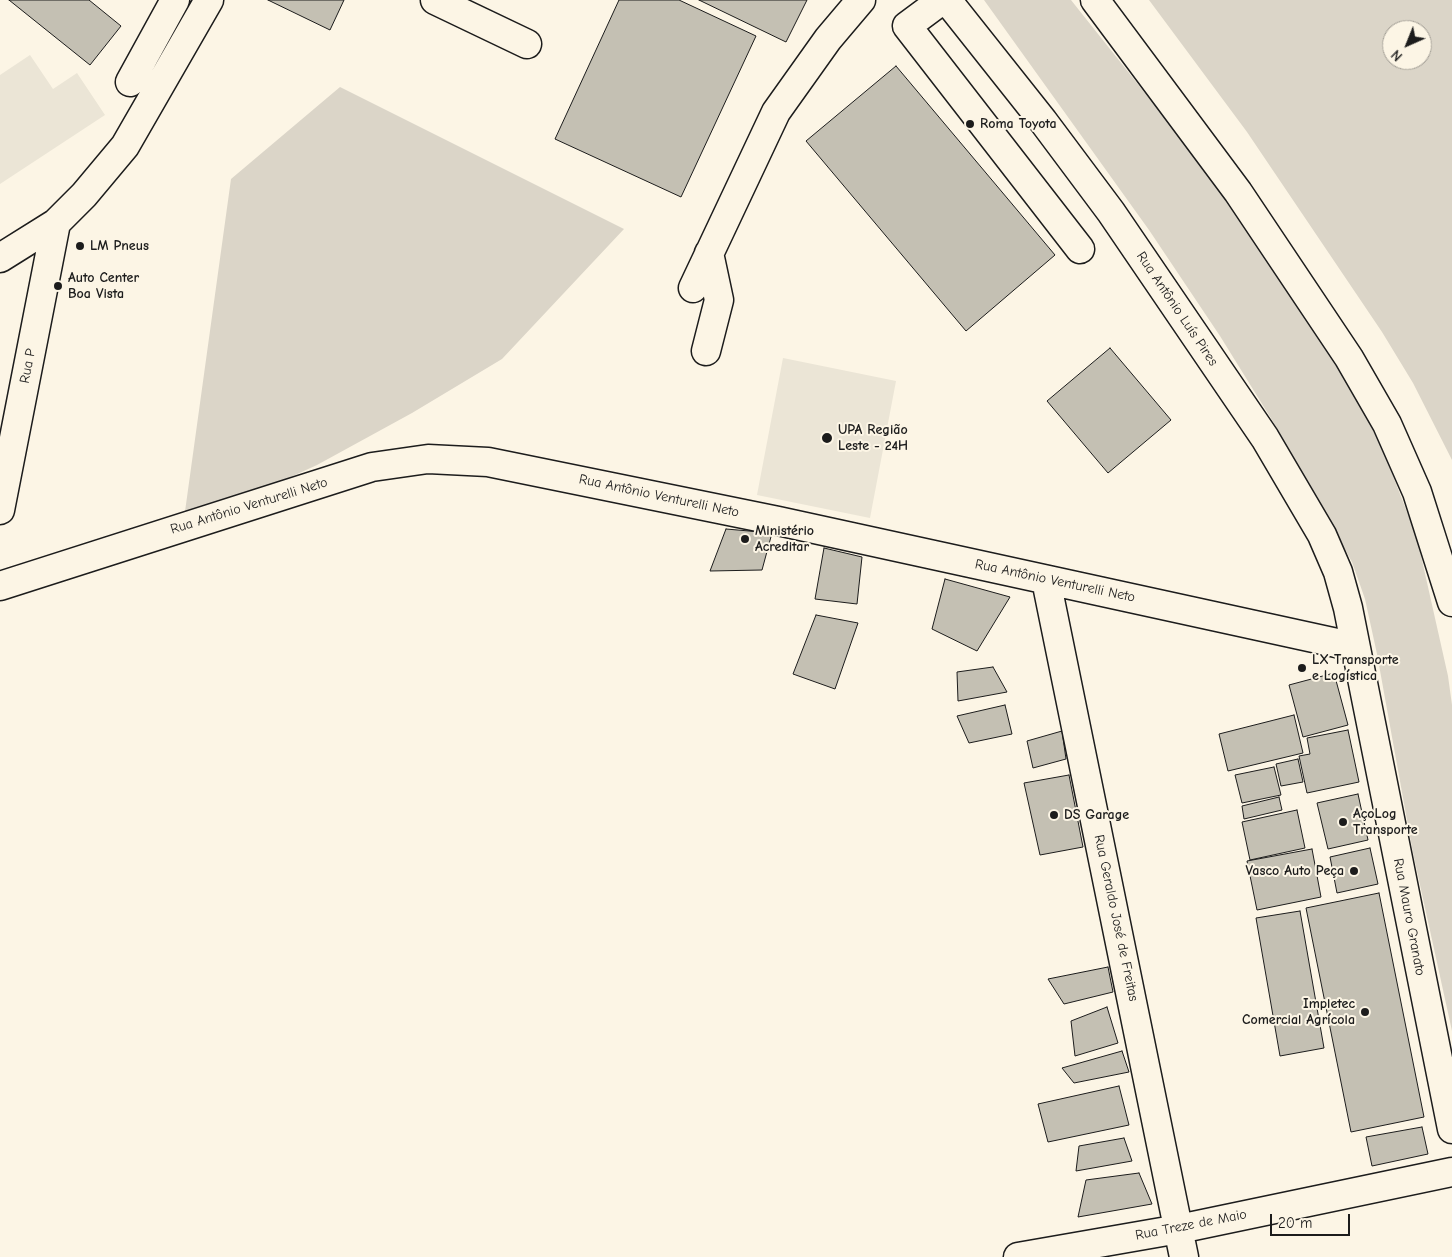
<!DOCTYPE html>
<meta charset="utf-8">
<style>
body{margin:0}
#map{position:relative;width:1452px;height:1257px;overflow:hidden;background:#fcf5e5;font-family:"Comic Neue",sans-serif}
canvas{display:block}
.north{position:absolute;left:1382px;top:20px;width:50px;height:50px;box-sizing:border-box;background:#fcf5e5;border:1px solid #a29e95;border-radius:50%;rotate:224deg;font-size:14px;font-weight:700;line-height:20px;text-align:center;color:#1c1c1c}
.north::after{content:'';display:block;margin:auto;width:18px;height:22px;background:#1c1c1c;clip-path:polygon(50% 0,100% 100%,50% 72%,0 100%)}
.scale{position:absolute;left:1270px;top:1214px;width:80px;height:22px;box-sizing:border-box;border:2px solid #1c1c1c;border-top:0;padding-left:6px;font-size:15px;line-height:18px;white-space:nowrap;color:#1c1c1c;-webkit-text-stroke:4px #fcf5e5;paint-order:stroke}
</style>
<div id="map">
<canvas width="1452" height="1257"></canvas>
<div class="north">N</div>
<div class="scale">20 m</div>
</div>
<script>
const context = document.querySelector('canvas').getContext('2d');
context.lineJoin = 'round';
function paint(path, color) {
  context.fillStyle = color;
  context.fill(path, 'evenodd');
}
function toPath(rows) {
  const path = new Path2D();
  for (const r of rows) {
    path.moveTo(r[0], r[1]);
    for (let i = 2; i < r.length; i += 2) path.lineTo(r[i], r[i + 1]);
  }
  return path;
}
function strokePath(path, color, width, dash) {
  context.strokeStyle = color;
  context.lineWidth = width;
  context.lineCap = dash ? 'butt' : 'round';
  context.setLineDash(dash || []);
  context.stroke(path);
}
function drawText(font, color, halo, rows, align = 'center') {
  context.font = font + ' "Comic Neue",sans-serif';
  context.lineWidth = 4;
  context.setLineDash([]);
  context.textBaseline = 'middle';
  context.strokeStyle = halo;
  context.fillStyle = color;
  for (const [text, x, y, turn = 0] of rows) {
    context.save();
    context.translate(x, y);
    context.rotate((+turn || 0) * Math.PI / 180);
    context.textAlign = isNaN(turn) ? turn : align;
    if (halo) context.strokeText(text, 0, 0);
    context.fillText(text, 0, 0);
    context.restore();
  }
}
paint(toPath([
 [30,55,53,89,77,73,105,115,0,184,0,75],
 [783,358,896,381,870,518,757,495]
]), '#ebe5d6');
paint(toPath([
 [984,0,1071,0,1203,166,1283,278,1352,388,1383,450,1417,538,1448,676,1452,705,1452,1031,1413,853,1377,654,1365,599,1352,562,1272,420,1220,336,1149,230],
 [1149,0,1452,0,1452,460,1413,383,1382,332,1247,132],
 [1392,30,1422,30,1422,60,1392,60],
 [340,87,624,229,502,359,412,413,317,465,183,526,231,179]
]), '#dbd5c8');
const building = toPath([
 [9,0,89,0,121,26,90,65,9,0],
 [268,0,344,0,330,30,268,0],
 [619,0,679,0,756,36,681,197,555,139,619,0],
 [699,0,807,0,786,42,699,0],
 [896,66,1055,255,966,331,806,141,896,66],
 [1110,348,1171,420,1108,473,1047,401,1110,348],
 [726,529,772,533,762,570,710,571,726,529],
 [824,548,862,557,857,604,815,599,824,548],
 [945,579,1010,597,977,651,932,629,945,579],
 [816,615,858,623,835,689,793,674,816,615],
 [993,667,1007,692,958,701,957,672,993,667],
 [1334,673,1348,725,1303,737,1289,685,1334,673],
 [1005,705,1012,734,969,743,957,716,1005,705],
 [1294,715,1303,753,1228,771,1219,734,1294,715],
 [1348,730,1359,782,1307,793,1299,756,1310,754,1307,738,1348,730],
 [1062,731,1066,759,1033,768,1027,741,1062,731],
 [1298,759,1303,782,1281,786,1276,764,1298,759],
 [1274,767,1281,795,1242,803,1235,775,1274,767],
 [1069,775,1083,847,1040,855,1024,783,1069,775],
 [1358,794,1368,840,1328,849,1317,803,1358,794],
 [1279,797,1282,810,1244,819,1242,806,1279,797],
 [1297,810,1305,848,1250,860,1242,822,1297,810],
 [1370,848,1378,884,1337,893,1330,857,1370,848],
 [1312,849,1321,897,1257,910,1247,861,1312,849],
 [1379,893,1424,1117,1351,1132,1306,908,1379,893],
 [1300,911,1324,1048,1280,1056,1256,918,1300,911],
 [1108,967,1113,992,1064,1004,1048,979,1108,967],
 [1107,1007,1118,1043,1075,1056,1071,1021,1107,1007],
 [1122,1051,1129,1072,1074,1083,1062,1068,1122,1051],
 [1119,1086,1129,1125,1048,1142,1038,1104,1119,1086],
 [1422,1127,1428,1154,1372,1166,1366,1137,1422,1127],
 [1124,1138,1132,1161,1076,1171,1079,1146,1124,1138],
 [1139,1173,1152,1204,1078,1217,1086,1180,1139,1173]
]);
paint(building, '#c4c0b3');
strokePath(building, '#1c1c1c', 1);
const minor = toPath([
 [435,0,527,44],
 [942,0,907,26,1080,249],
 [947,0,1043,121,1111,212,1265,438,1322,535,1338,572,1348,608,1452,1129],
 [130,82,175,0],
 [0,258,56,223,84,195,125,146,209,0],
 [693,288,776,112,828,39,861,0],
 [706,351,719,300,709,253],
 [0,510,56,223],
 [1046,580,1184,1257],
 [0,586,372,467,428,459,488,462,778,521,1355,647],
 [1018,1257,1179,1229,1452,1172]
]);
const highway = toPath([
 [1095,0,1238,192,1349,358,1387,424,1417,492,1452,602]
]);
strokePath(minor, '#1c1c1c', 31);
strokePath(highway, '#1c1c1c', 31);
strokePath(minor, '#fcf5e5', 28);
strokePath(highway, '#fcf5e5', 28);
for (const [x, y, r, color] of [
 [970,124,5,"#1c1c1c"],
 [80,246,5,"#1c1c1c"],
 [58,286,5,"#1c1c1c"],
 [827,438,6,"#1c1c1c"],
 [745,539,5,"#1c1c1c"],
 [1302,668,5,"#1c1c1c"],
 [1054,815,5,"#1c1c1c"],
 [1343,822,5,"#1c1c1c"],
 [1354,871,5,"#1c1c1c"],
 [1365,1012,5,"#1c1c1c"]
]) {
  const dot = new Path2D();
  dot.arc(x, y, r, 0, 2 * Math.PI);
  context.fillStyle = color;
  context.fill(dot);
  strokePath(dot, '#fcf5e5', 2);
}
drawText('bold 14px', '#1c1c1c', '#fcf5e5', [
 ["Roma Toyota",980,124],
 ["LM Pneus",90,246],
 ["Auto Center",68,278],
 ["Boa Vista",68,294],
 ["UPA Região",838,430],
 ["Leste - 24H",838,446],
 ["Ministério",755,531],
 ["Acreditar",755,547],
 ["LX Transporte",1312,660],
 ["e Logística",1312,676],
 ["AçoLog",1353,814],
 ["Transporte",1353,830],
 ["DS Garage",1064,815],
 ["Vasco Auto Peça",1344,871,"right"],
 ["Impletec",1355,1004,"right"],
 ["Comercial Agrícola",1355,1020,"right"]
], 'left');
drawText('14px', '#1c1c1c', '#fcf5e5', [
 ["Rua Antônio Luís Pires",1177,309,56],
 ["Rua P",28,366,-79],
 ["Rua Antônio Venturelli Neto",659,496,12],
 ["Rua Antônio Venturelli Neto",249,506,-17],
 ["Rua Antônio Venturelli Neto",1055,581,12],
 ["Rua Mauro Granato",1409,917,79],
 ["Rua Geraldo José de Freitas",1116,918,78],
 ["Rua Treze de Maio",1191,1225,-11]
]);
</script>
